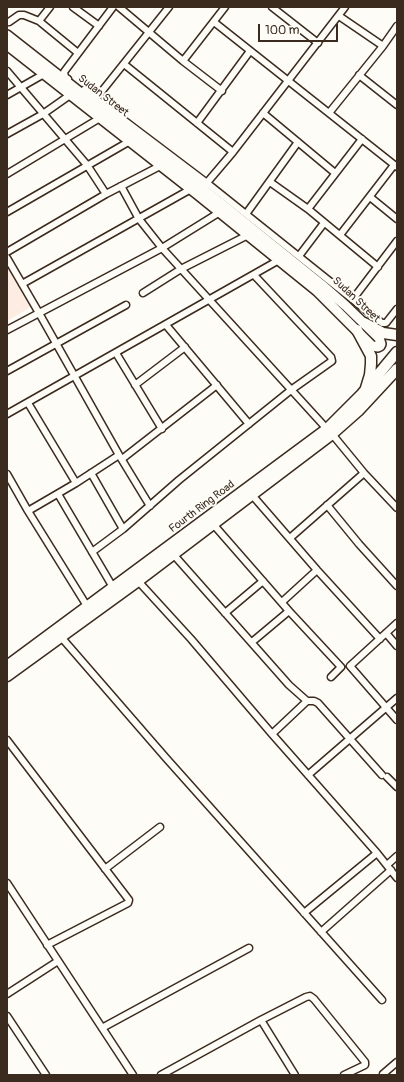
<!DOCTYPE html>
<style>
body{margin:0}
#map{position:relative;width:404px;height:1082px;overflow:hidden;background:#fdfcf7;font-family:Pangolin,sans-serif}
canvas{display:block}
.frame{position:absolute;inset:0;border:8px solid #3b2a1e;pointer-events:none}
.scale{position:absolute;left:258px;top:24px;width:80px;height:18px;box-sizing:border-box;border:2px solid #3b2a1e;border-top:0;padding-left:5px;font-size:12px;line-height:14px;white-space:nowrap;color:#3b2a1e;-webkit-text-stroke:3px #fdfcf7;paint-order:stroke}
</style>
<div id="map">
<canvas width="404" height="1082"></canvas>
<div class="frame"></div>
<div class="scale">100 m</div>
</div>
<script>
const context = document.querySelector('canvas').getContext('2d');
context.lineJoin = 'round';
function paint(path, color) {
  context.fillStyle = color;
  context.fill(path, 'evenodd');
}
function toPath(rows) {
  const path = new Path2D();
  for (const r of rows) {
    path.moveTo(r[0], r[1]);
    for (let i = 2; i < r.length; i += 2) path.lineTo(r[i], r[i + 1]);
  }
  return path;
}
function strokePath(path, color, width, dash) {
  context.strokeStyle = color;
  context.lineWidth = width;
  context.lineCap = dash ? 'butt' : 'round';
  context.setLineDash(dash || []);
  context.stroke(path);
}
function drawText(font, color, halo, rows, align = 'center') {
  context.font = font + ' Pangolin,sans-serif';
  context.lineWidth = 4;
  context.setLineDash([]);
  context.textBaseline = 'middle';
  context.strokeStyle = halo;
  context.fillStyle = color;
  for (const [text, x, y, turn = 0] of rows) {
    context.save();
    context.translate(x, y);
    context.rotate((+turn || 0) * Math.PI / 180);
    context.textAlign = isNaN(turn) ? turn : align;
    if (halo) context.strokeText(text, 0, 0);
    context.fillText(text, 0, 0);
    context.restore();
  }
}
paint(toPath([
 [7,260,34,305,7,321]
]), '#fdece1');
const street = toPath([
 [50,7,39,21,78,53],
 [73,7,99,26],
 [119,7,183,61,222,91],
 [272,7,318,43],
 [339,16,383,46],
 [9,22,19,15,24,15,39,21],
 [214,22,397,167],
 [183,61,225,7],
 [124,64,233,152],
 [7,71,87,165,106,194],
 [359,75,397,105],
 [68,79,65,77,64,72,113,7],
 [84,90,207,183,382,323,386,323,397,309],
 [7,95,44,74],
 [94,101,169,7],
 [263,113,335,173],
 [329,113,383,46,397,26],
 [197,123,250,51],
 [7,134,43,114,70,95],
 [7,174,100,118],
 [270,182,308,209,378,267],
 [205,185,233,152,345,7],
 [121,186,139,219,162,248,327,429],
 [370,197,397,219],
 [308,209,362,139],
 [7,212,130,141],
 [246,214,298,142],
 [340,235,394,165],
 [7,252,106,194,160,166],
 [299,256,324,223],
 [7,258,39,313,119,455,150,506],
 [22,284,191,189],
 [143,293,181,269,248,235],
 [353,299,397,241],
 [166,325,249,424],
 [7,330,162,248,220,212],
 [116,353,162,429],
 [7,371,126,305],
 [135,385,185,347],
 [28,403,76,483],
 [7,414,279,260],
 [332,434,364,473,397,508],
 [122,459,217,385],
 [91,473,123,529],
 [7,474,28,511,87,606],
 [58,494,114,589],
 [252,495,317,570,380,639],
 [327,505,359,544,397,586],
 [28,511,76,483,119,455],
 [213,524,289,611,341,667,331,677],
 [290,538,364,473],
 [92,552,123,529,179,480,291,390,332,361,331,357,254,275],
 [173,554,289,685,307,701],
 [138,581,191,639,272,734,377,853,397,878],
 [282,602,317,570],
 [225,613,263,581],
 [397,623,350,666,397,720],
 [386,633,397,646],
 [61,637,166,758,382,1000],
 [252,642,289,611],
 [272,734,307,701,314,701,318,703,382,775],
 [7,740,129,900,128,903,47,945],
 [308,775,397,698],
 [387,777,397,787],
 [387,865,397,856],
 [105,869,160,827],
 [7,883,133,1075],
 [304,913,377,853],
 [321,932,391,870],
 [7,994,58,961],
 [7,1016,46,1075],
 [261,1020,295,1075],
 [102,1028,249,948],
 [383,1074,397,1062],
 [161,1075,261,1020,306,997,310,996,314,999,365,1062,365,1065,344,1075]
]);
const secondary = toPath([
 [7,35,202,188,322,285,346,306,379,338,381,344,380,346,378,347,372,346,317,291,197,194,7,45]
]);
const primary = toPath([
 [364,323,383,333,397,335],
 [357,330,371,356,371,364,370,375,366,388],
 [7,666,327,429,362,394,397,352],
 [7,676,138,581,332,434,358,411,397,369]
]);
strokePath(street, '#3b2a1e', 9);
strokePath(secondary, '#3b2a1e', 12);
strokePath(primary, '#3b2a1e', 13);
strokePath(street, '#fdfcf7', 6);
strokePath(secondary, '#fdfcf7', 9);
strokePath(primary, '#fdfcf7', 10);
drawText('11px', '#3b2a1e', '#fdfcf7', [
 ["Sudan Street",103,96,38],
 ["Sudan Street",356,300,43],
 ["Fourth Ring Road",202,507,-37]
]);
</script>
